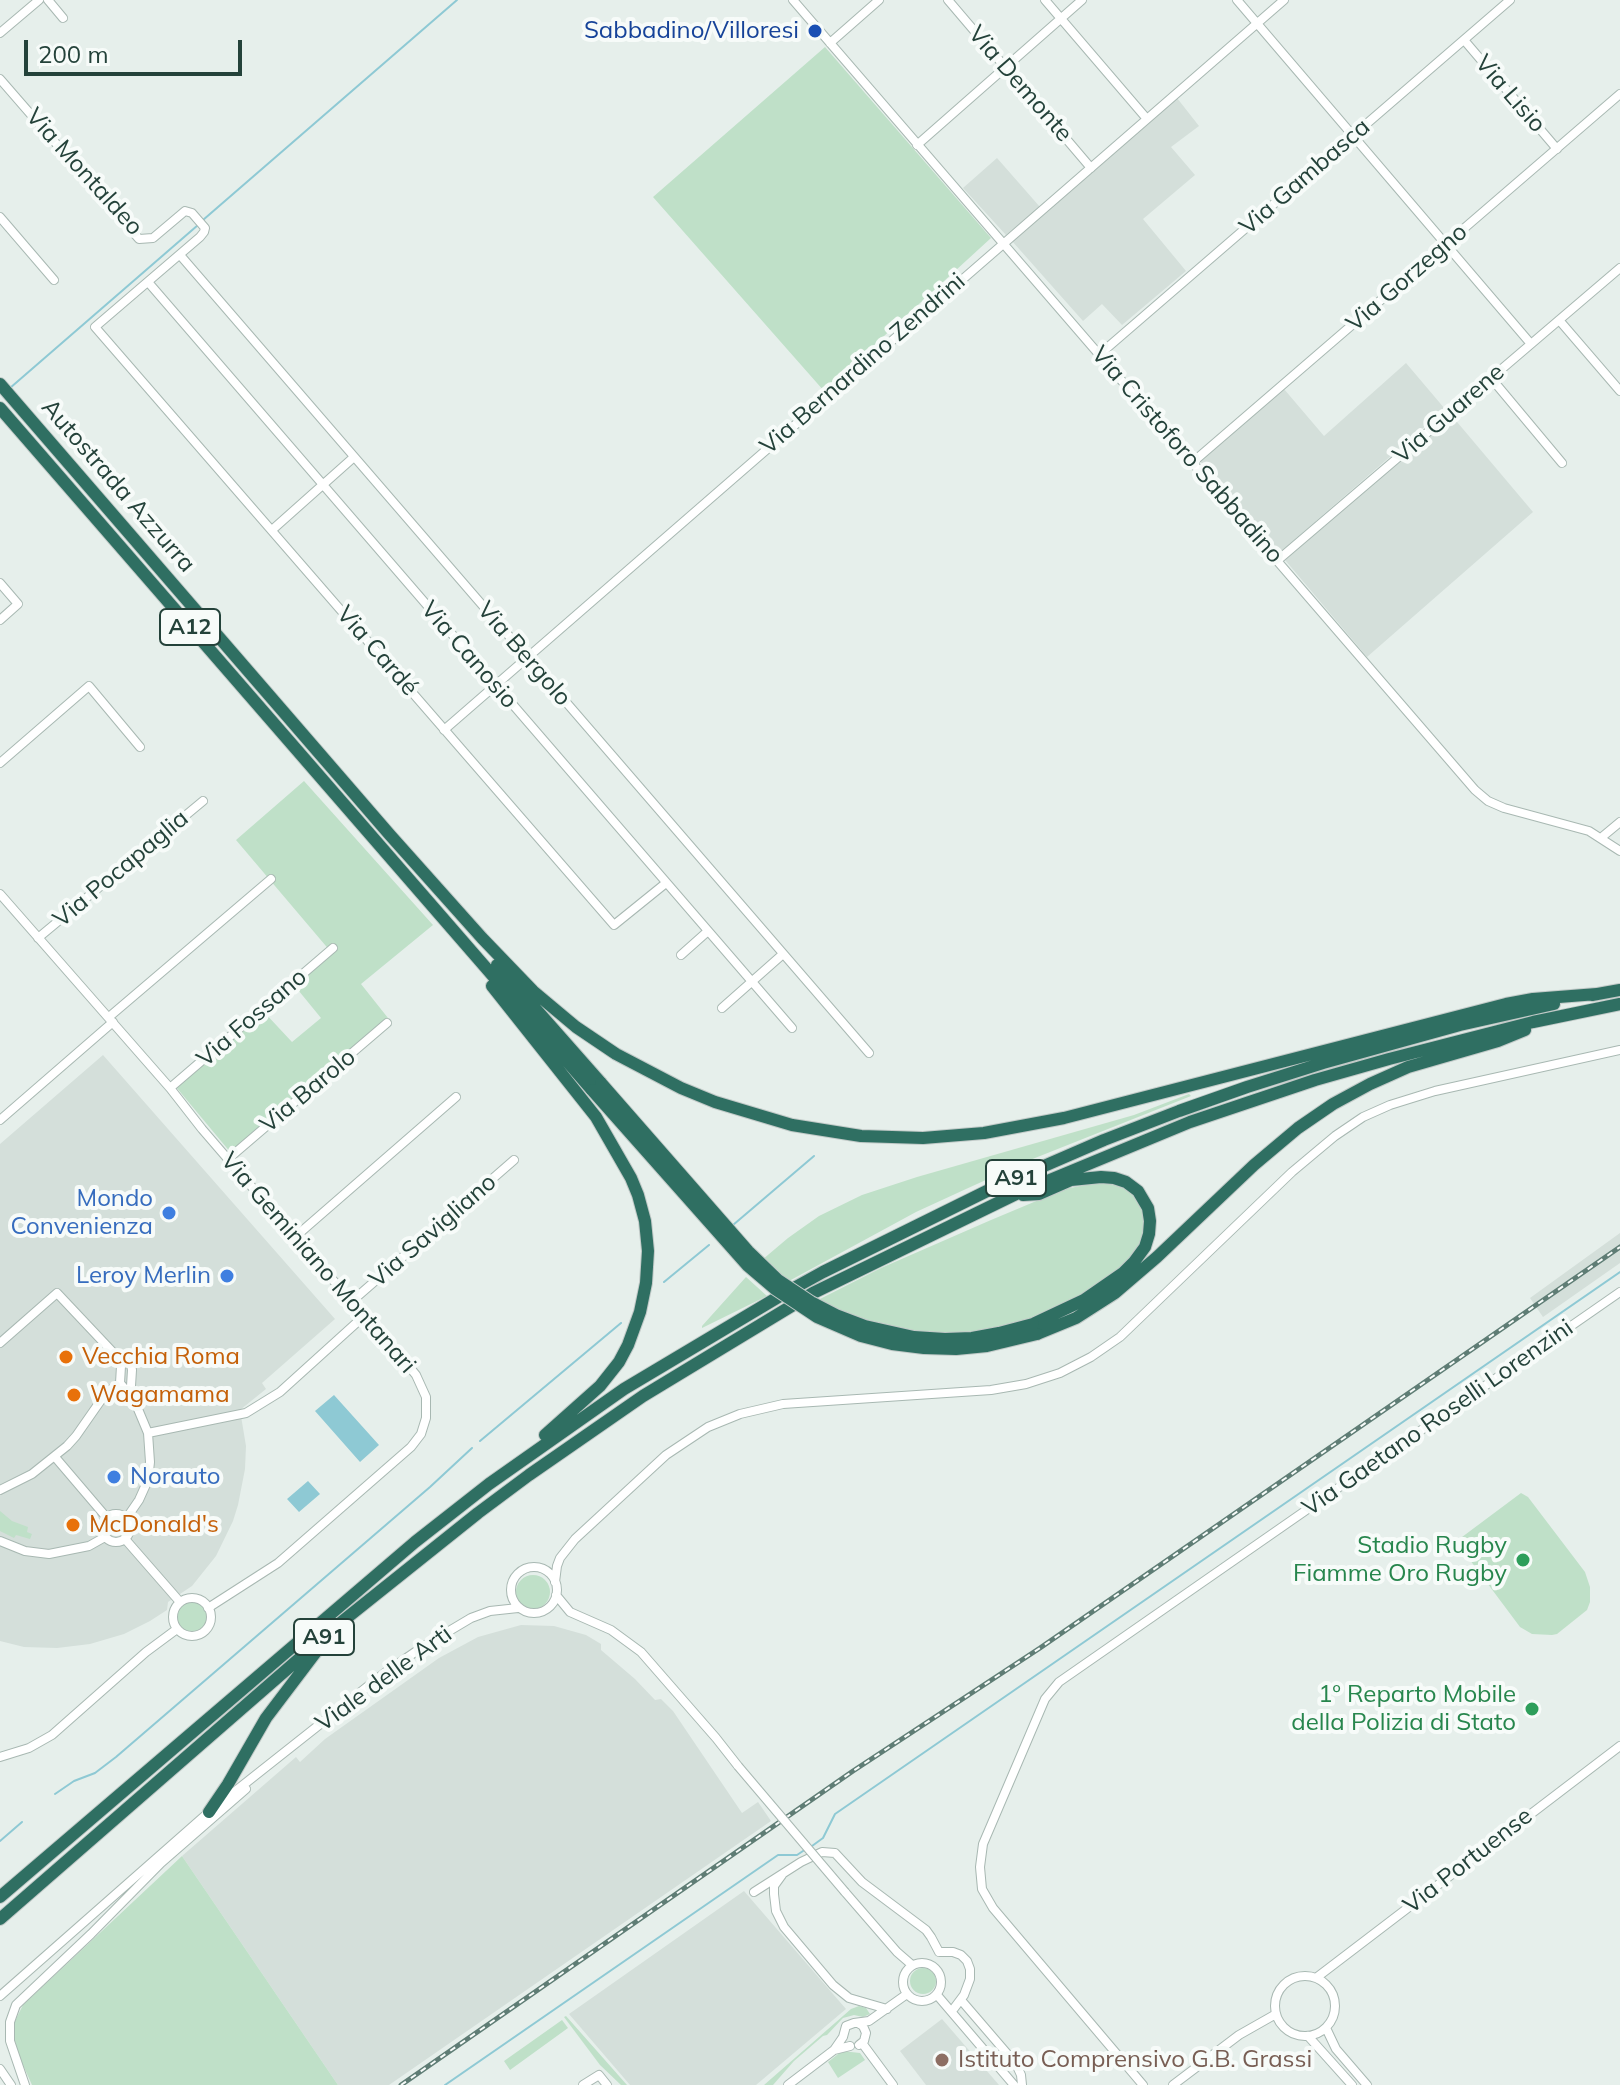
<!DOCTYPE html>
<meta charset="utf-8">
<style>
body{margin:0}
#map{position:relative;width:1620px;height:2085px;overflow:hidden;background:#e6efeb;font-family:Mulish,sans-serif}
canvas{display:block}
.scale{position:absolute;left:24px;top:40px;width:218px;height:36px;box-sizing:border-box;border:4px solid #24423a;border-top:0;padding-left:10px;font-size:24px;line-height:28px;white-space:nowrap;color:#24423a;-webkit-text-stroke:6px #f7fbf9;paint-order:stroke}
</style>
<div id="map">
<canvas width="1620" height="2085"></canvas>
<div class="scale">200 m</div>
</div>
<script>
const context = document.querySelector('canvas').getContext('2d');
context.lineJoin = 'round';
function paint(path, color) {
  context.fillStyle = color;
  context.fill(path, 'evenodd');
}
function toPath(rows) {
  const path = new Path2D();
  for (const r of rows) {
    if (r.length === 3) {
      path.moveTo(r[0] + r[2], r[1]);
      path.arc(r[0], r[1], r[2], 0, 2 * Math.PI);
      continue;
    }
    path.moveTo(r[0], r[1]);
    for (let i = 2; i < r.length; i += 2) path.lineTo(r[i], r[i + 1]);
  }
  return path;
}
function strokePath(path, color, width, dash) {
  context.strokeStyle = color;
  context.lineWidth = width;
  context.lineCap = dash ? 'butt' : 'round';
  context.setLineDash(dash || []);
  context.stroke(path);
}
function drawText(font, color, halo, rows, align = 'center') {
  context.font = font + ' Mulish,sans-serif';
  context.lineWidth = 8;
  context.setLineDash([]);
  context.textBaseline = 'middle';
  context.strokeStyle = halo;
  context.fillStyle = color;
  for (const [text, x, y, turn = 0] of rows) {
    context.save();
    context.translate(x, y);
    context.rotate((+turn || 0) * Math.PI / 180);
    context.textAlign = isNaN(turn) ? turn : align;
    if (halo) context.strokeText(text, 0, 0);
    context.fillText(text, 0, 0);
    context.restore();
  }
}
paint(toPath([
 [1177,98,1199,126,1171,147,1195,175,1143,219,1186,271,1122,325,1102,304,1083,321,1012,241],
 [997,158,1040,207,1006,235,963,188],
 [1406,363,1445,409,1279,553,1199,460,1284,389,1324,436],
 [1452,416,1533,512,1367,657,1285,560],
 [103,1055,335,1319,262,1383,266,1389,240,1410,246,1446,245,1469,238,1505,233,1521,216,1556,192,1586,168,1602,167,1610,150,1621,124,1634,90,1644,57,1648,24,1647,0,1641,0,1144],
 [1620,1233,1620,1263,1543,1317,1530,1298],
 [521,1625,554,1626,586,1635,601,1644,601,1650,635,1679,655,1700,661,1699,673,1711,742,1813,758,1802,771,1821,389,2085,338,2085,182,1856,296,1757,300,1762,325,1739,439,1658,478,1637],
 [744,1891,846,2009,756,2085,630,2085,569,2014],
 [942,2019,999,2085,926,2085,900,2051]
]), '#d4dfda');
paint(toPath([
 [825,47,991,238,824,391,653,197],
 [304,781,433,925,361,984,388,1018,231,1153,176,1087,264,1012,292,1042,321,1018,294,985,331,952,236,840],
 [1189,1094,1191,1096,1030,1160,966,1189,916,1212,789,1281,762,1260,788,1238,819,1216,862,1195,917,1177,1134,1115],
 [1101,1182,1121,1186,1132,1192,1141,1203,1145,1228,1140,1244,1121,1269,1092,1291,1021,1324,967,1335,920,1335,889,1329,816,1301,881,1268,991,1220,1065,1189],
 [746,1277,767,1296,702,1328,702,1326],
 [1521,1493,1528,1497,1585,1572,1590,1587,1590,1602,1587,1610,1557,1634,1552,1635,1532,1634,1520,1627,1461,1548,1458,1540],
 [0,1511,12,1521,28,1527,27,1532,32,1534,30,1539,16,1535,14,1538,0,1531],
 [533,1592,17],
 [192,1617,15],
 [182,1856,338,2085,32,2085,18,2054,13,2033,13,2025,23,2005],
 [923,1981,13],
 [859,2006,866,2008,870,2014,863,2017,854,2015,843,2018,827,2035,823,2036,794,2061,773,2085,764,2085,851,2009],
 [566,2016,627,2085,621,2085,600,2065,564,2017],
 [562,2020,568,2028,510,2070,504,2061],
 [842,2051,860,2053,865,2060,838,2078,828,2062]
]), '#bfe0c8');
paint(toPath([
 [334,1395,379,1445,360,1462,315,1411],
 [308,1481,320,1494,299,1512,287,1499]
]), '#8ec9d4');
strokePath(toPath([
 [203,220,457,0],
 [10,388,198,225],
 [733,1225,814,1156],
 [664,1282,709,1245],
 [480,1441,621,1323],
 [55,1794,74,1781,95,1773,116,1757,430,1487,472,1448],
 [0,1841,22,1822],
 [812,1846,823,1838,835,1814,1620,1272],
 [445,2085,778,1855,797,1855,806,1849]
]), '#8ec9d4', 2);
const minor = toPath([
 [48,0,63,18],
 [793,0,1475,790,1488,801,1504,808,1589,831,1620,851],
 [948,0,1091,168],
 [1045,0,1147,119],
 [1237,0,1531,344],
 [0,33,39,0],
 [1464,40,1557,149],
 [830,43,879,0],
 [0,79,139,239,153,238,185,211,192,213,205,228,204,232,200,237,95,327,614,925,666,883],
 [917,145,1082,0],
 [0,217,54,280],
 [180,255,869,1053],
 [148,282,792,1028],
 [1559,320,1620,391],
 [1100,354,1510,0],
 [1491,378,1562,463],
 [1193,462,1620,94],
 [272,530,354,457],
 [1278,560,1620,268],
 [0,583,18,604,0,620],
 [444,730,1284,0],
 [0,763,89,686,140,747],
 [1602,837,1620,822],
 [0,894,170,1088,202,1129,295,1237,407,1364,416,1375,426,1397,426,1418,421,1434,411,1447,278,1563,208,1608],
 [38,938,203,801],
 [681,955,708,931],
 [722,1008,783,954],
 [109,1017,271,879],
 [170,1088,333,948],
 [0,1120,113,1022],
 [228,1159,387,1023],
 [295,1237,456,1097],
 [351,1302,514,1160],
 [0,1343,57,1293,123,1363],
 [125,1362,131,1365,132,1370,131,1386,130,1390,126,1390,120,1383,121,1366,125,1362],
 [148,1433,246,1413,280,1392,364,1316],
 [55,1457,107,1518],
 [0,1490,32,1474,67,1446,76,1436,106,1393,120,1383],
 [116,1528,14],
 [126,1519,139,1500,148,1480,150,1462,148,1433,130,1390],
 [125,1539,180,1602],
 [0,1541,25,1551,49,1554,89,1546,105,1537],
 [534,1590,23],
 [555,1582,557,1566,560,1558,575,1539,666,1455,708,1427,740,1414,783,1404,991,1390,1026,1384,1060,1373,1091,1357,1120,1337,1292,1172,1335,1136,1363,1117,1390,1105,1435,1091,1620,1050],
 [556,1595,570,1612,611,1630,641,1652,716,1738,738,1766],
 [192,1617,19],
 [0,1757,29,1748,52,1735,146,1652,177,1629],
 [782,1875,774,1886,774,1894,776,1911,784,1927,833,1985,849,1998,887,2009],
 [754,1892,801,1862,822,1852,835,1853,862,1882,926,1930,931,1937,939,1952],
 [845,1892,897,1952,912,1965],
 [939,1952,953,1952,961,1955,967,1961,970,1969,970,1979,964,1995,952,2011],
 [922,1982,19],
 [1305,2006,30],
 [1316,1978,1620,1746],
 [937,1995,1014,2085],
 [0,1996,209,1812,386,1672,424,1646,471,1618,490,1611,518,1608],
 [961,2000,1016,2064,1021,2075,1022,2085],
 [858,2023,863,2026,866,2033,864,2041,859,2045],
 [1326,2028,1336,2049,1367,2085],
 [1308,2036,1352,2085],
 [862,2043,893,2085],
 [834,2050,843,2037,846,2026,854,2023,869,2021,907,1994],
 [0,2069,11,2085],
 [25,2085,10,2041,10,2022,16,2005,91,1934,161,1863,246,1789],
 [583,2085,599,2075,607,2085],
 [788,2085,834,2050,850,2046],
 [1143,2085,993,1908,982,1889,980,1867,983,1844,1045,1699,1059,1682,1620,1292],
 [1173,2085,1239,2035,1276,2014]
]);
const highway = toPath([
 [0,384,390,835,482,938,533,991,576,1027,616,1054,681,1088,715,1102,792,1125,861,1136,923,1138,984,1133,1064,1118,1506,1004,1533,999,1597,994],
 [0,408,592,1090],
 [497,965,601,1083],
 [492,986,596,1117,631,1178,638,1195,645,1221,648,1251,646,1283,640,1312,628,1345,619,1362,600,1386,545,1435],
 [1592,995,1620,990],
 [1023,1195,1039,1194,1071,1180,1101,1177,1114,1178,1126,1182,1138,1191,1148,1208,1150,1221,1149,1234,1145,1247,1134,1262,1123,1273,1084,1300,1033,1324],
 [1037,1334,1076,1318,1115,1293,1157,1257,1254,1165,1298,1128,1333,1104,1370,1084,1408,1067,1498,1041,1525,1030],
 [209,1812,228,1784,266,1718,316,1652],
 [0,1897,415,1542,489,1484,624,1389,785,1293,823,1272,991,1189,1104,1140,1179,1111,1247,1087,1323,1063,1460,1025,1554,1004],
 [0,1919,339,1624,478,1513,529,1475,643,1396,813,1293,1016,1194,1190,1122,1315,1080,1389,1059,1533,1022,1620,1004]
]);
strokePath(minor, '#a8b8b2', 10);
strokePath(highway, '#c2cac8', 14);
strokePath(minor, '#fff', 8);
strokePath(highway, '#2f6f62', 12);
const rail = toPath([
 [401,2085,853,1771,1040,1648,1620,1247]
]);
strokePath(rail, '#5f7d75', 5);
strokePath(rail, '#f7fbf9', 2, [6]);
const minorBridge = toPath([
 [738,1766,845,1892]
]);
const highwayBridge = toPath([
 [601,1083,748,1251,778,1280,811,1302,836,1315,865,1326,914,1337,945,1339,972,1338,999,1333,1033,1324],
 [592,1090,748,1266,775,1289,817,1317,861,1336,892,1344,924,1348,956,1349,987,1346,1037,1334]
]);
strokePath(minorBridge, '#a8b8b2', 10, []);
strokePath(highwayBridge, '#c2cac8', 14, []);
strokePath(minorBridge, '#fff', 8);
strokePath(highwayBridge, '#2f6f62', 12);
for (const [x, y, r, color] of [
 [815,31,8,"#1a4fb4"],
 [169,1213,8,"#3f7fe0"],
 [227,1276,8,"#3f7fe0"],
 [66,1357,8,"#e8710a"],
 [74,1395,8,"#e8710a"],
 [114,1477,8,"#3f7fe0"],
 [73,1525,8,"#e8710a"],
 [1523,1560,8,"#2e9e5b"],
 [1532,1709,8,"#2e9e5b"],
 [942,2060,8,"#8d6e63"]
]) {
  const dot = new Path2D();
  dot.arc(x, y, r, 0, 2 * Math.PI);
  context.fillStyle = color;
  context.fill(dot);
  strokePath(dot, '#f7fbf9', 3);
}
for (const [x, y, w] of [
 [190,627,60],
 [1016,1178,60],
 [324,1637,60]
]) {
  const box = new Path2D();
  box.roundRect(x - w / 2, y - 18, w, 36, 6);
  context.fillStyle = '#f7fbf9';
  context.fill(box);
  strokePath(box, '#24423a', 2);
}
drawText('bold 22px', '#24423a', null, [
 ["A12",190,627],
 ["A91",1016,1178],
 ["A91",324,1637]
]);
drawText('24px', '#164399', '#f7fbf9', [
 ["Sabbadino/Villoresi",799,31]
], 'right');
drawText('24px', '#24423a', '#f7fbf9', [
 ["Via Demonte",1020,84,49],
 ["Via Lisio",1510,94,49],
 ["Via Montaldeo",84,172,48],
 ["Via Gambasca",1305,177,-41],
 ["Via Gorzegno",1407,278,-41],
 ["Via Bernardino Zendrini",863,364,-41],
 ["Via Guarene",1449,414,-41],
 ["Via Cristoforo Sabbadino",1187,455,49],
 ["Autostrada Azzurra",118,486,49],
 ["Via Cardé",377,651,49],
 ["Via Bergolo",524,654,49],
 ["Via Canosio",469,655,49],
 ["Via Pocapaglia",121,869,-40],
 ["Via Fossano",252,1018,-41],
 ["Via Barolo",308,1091,-40],
 ["Via Savigliano",433,1231,-41],
 ["Via Geminiano Montanari",318,1263,49],
 ["Via Gaetano Roselli Lorenzini",1438,1418,-35],
 ["Viale delle Arti",384,1679,-36],
 ["Via Portuense",1468,1861,-38]
]);
drawText('24px', '#366cbe', '#f7fbf9', [
 ["Mondo",153,1199],
 ["Convenienza",153,1227],
 ["Leroy Merlin",211,1276],
 ["Norauto",130,1477,"left"]
], 'right');
drawText('24px', '#c56008', '#f7fbf9', [
 ["Vecchia Roma",82,1357],
 ["Wagamama",90,1395],
 ["McDonald's",89,1525]
], 'left');
drawText('24px', '#27864d', '#f7fbf9', [
 ["Stadio Rugby",1507,1546],
 ["Fiamme Oro Rugby",1507,1574],
 ["1º Reparto Mobile",1516,1695],
 ["della Polizia di Stato",1516,1723]
], 'right');
drawText('24px', '#785e54', '#f7fbf9', [
 ["Istituto Comprensivo G.B. Grassi",958,2060]
], 'left');
</script>
